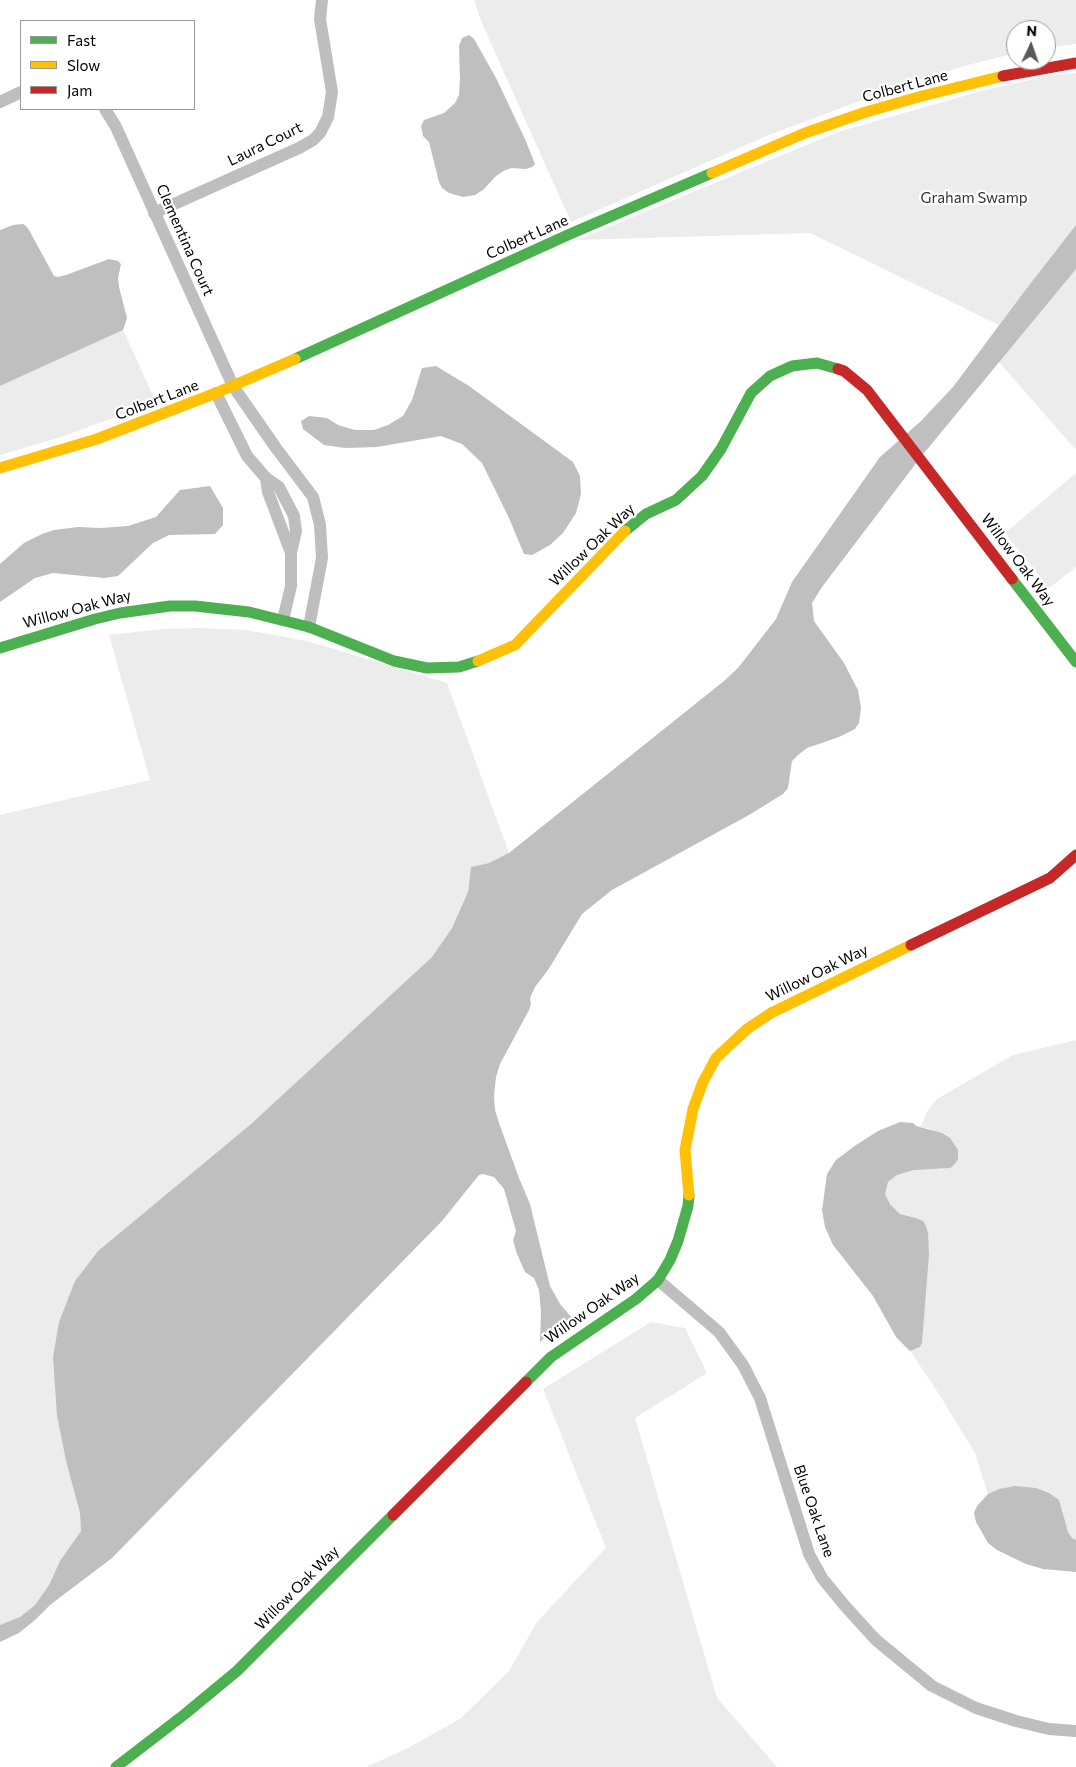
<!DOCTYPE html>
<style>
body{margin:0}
#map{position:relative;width:1076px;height:1767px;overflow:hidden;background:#fff;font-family:Commissioner,sans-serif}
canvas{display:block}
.legend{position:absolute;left:20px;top:20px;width:175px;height:90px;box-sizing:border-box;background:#fff;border:1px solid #999;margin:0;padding:6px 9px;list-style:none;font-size:15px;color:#000}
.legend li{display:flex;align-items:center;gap:10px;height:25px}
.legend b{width:25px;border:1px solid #999}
.north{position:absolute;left:1006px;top:20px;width:50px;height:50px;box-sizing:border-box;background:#fff;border:1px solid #999;border-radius:50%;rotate:3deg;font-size:14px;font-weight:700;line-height:20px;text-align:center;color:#000}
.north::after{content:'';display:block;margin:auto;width:18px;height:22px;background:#595959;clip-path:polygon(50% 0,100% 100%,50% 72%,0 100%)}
</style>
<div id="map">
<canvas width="1076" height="1767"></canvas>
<ul class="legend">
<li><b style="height:6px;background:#4caf50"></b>Fast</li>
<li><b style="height:6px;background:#ffc107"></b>Slow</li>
<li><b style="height:6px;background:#c62828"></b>Jam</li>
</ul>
<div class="north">N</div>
</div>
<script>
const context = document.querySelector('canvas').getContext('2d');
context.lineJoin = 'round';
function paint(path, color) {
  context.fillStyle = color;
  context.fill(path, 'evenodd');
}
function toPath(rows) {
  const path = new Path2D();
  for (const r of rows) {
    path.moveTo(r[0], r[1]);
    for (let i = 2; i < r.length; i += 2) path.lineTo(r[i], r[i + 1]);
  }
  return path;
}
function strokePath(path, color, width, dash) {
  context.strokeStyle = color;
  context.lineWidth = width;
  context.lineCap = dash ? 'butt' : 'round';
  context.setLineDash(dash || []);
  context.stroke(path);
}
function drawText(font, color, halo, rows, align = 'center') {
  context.font = font + ' Commissioner,sans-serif';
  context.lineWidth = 4.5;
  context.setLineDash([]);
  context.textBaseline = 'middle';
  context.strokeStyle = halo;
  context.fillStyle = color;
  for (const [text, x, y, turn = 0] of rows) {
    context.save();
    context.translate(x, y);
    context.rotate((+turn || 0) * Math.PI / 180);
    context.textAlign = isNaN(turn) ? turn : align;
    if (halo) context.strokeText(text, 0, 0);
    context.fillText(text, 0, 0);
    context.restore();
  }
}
paint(toPath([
 [474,0,1076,0,1076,44,1046,48,1046,30,1016,30,1016,53,968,65,889,90,769,135,571,222,481,21],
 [1076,73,1076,450,999,362,983,347,999,325,810,233,577,240,838,132,985,90,1052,75],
 [123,330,156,402,61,437,0,455,0,386],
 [1076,473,1076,567,1049,588,1005,533],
 [201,628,245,630,307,641,447,683,509,853,489,863,471,867,468,892,452,928,432,957,251,1124,98,1251,75,1281,57,1416,66,1461,80,1513,81,1531,60,1561,49,1585,35,1605,20,1617,0,1625,0,815,150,780,109,635,163,629],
 [1076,1040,1076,1540,1072,1538,1068,1532,1065,1522,999,1489,988,1494,975,1453,939,1394,910,1351,920,1347,922,1343,929,1255,916,1218,900,1214,890,1204,885,1194,888,1182,897,1175,914,1170,929,1168,943,1170,931,1129,921,1127,928,1110,937,1099,1013,1055],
 [651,1322,685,1328,707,1373,635,1418,717,1698,777,1767,366,1767,406,1749,460,1719,509,1671,537,1622,606,1548,543,1389]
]), '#ececec');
paint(toPath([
 [469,35,474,39,496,78,525,139,535,164,532,167,526,169,512,168,505,170,496,176,483,190,475,195,463,197,449,193,442,188,439,182,429,142,423,136,421,126,424,120,444,113,455,103,459,95,460,79,459,46,462,38],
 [23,224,26,226,29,230,54,276,58,277,66,275,109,259,118,261,121,264,118,278,119,287,127,318,123,330,0,386,0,230,13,225],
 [1076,225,1076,269,920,458,822,587,812,603,814,621,844,663,858,690,861,708,859,723,855,729,839,737,807,748,798,755,792,761,788,788,783,794,749,815,612,890,582,914,548,970,535,987,530,998,531,1004,529,1010,500,1064,496,1077,494,1096,495,1110,499,1123,519,1178,530,1204,550,1286,560,1304,573,1319,566,1326,550,1333,540,1342,541,1312,539,1290,534,1278,525,1272,517,1254,513,1240,516,1231,504,1189,494,1177,483,1174,479,1175,442,1221,112,1558,50,1605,35,1620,19,1633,0,1642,0,1625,20,1617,35,1605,49,1585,60,1561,81,1531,80,1513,66,1461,57,1416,53,1357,59,1322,75,1281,98,1251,251,1124,432,957,452,928,468,892,471,867,489,863,509,853,724,681,738,668,776,619,792,582,880,457,921,421,953,387,1027,288],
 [436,366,469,386,573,462,580,476,581,494,576,513,563,533,550,545,532,555,524,554,509,518,482,463,462,444,441,436,377,447,345,448,324,445,303,429,301,421,309,416,327,418,338,425,355,430,374,430,388,425,403,416,412,400,422,368],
 [210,486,223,508,223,525,215,534,169,535,153,543,118,576,104,578,53,573,35,578,0,602,0,564,24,543,42,534,54,530,78,527,101,528,128,526,156,517,180,490],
 [900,1122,913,1123,916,1126,942,1133,950,1138,958,1150,958,1159,954,1165,950,1168,914,1170,897,1175,888,1182,885,1194,890,1204,900,1214,916,1218,923,1221,926,1226,928,1233,929,1255,922,1343,920,1347,910,1351,896,1337,873,1296,833,1245,825,1227,822,1210,827,1174,836,1160,856,1145,878,1131],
 [1015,1486,1036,1488,1049,1493,1059,1500,1068,1532,1072,1538,1076,1540,1076,1572,1043,1569,1026,1564,997,1550,988,1543,976,1522,974,1513,977,1506,988,1494,999,1489]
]), '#bfbfbf');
strokePath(toPath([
 [0,102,21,92],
 [105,109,116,127,233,386,276,448,313,497,320,525,322,558,309,627],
 [154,213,299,148,313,140,320,133,328,117,332,92,320,19,322,0],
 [216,393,247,456,266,478,279,487,294,516,296,531,291,553,291,586,283,620],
 [266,478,268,492,291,553],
 [658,1280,719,1332,743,1365,760,1398,809,1554,822,1578,845,1606,876,1640,932,1686,976,1708,1016,1721,1049,1729,1076,1731]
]), '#bebebe', 12);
strokePath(toPath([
 [295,359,570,234,712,173],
 [625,531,646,514,676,500,702,476,721,449,751,393,770,376,792,366,817,363,838,369],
 [1012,579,1076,662],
 [0,648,95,619,120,613,170,606,195,606,249,612,309,627,394,661,427,668,459,667,478,661],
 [526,1382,551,1357,636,1299,658,1280,670,1260,678,1241,688,1206,689,1195],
 [116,1767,185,1714,237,1671,393,1515]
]), '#4caf50', 11);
strokePath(toPath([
 [712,173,805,133,866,112,922,96,1003,76],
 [0,468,97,439,216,393,295,359],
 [478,661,515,645,625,531],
 [689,1195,685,1150,693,1109,703,1082,716,1058,747,1029,771,1013,911,945]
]), '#ffc107', 11);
strokePath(toPath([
 [1003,76,1076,63],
 [838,369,844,371,867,390,1012,579],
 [911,945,1050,878,1076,855],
 [393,1515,526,1382]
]), '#c62828', 11);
drawText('15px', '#000', '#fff', [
 ["Colbert Lane",905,86,-15],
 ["Laura Court",265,144,-26],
 ["Colbert Lane",527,237,-24],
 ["Clementina Court",185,240,66],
 ["Colbert Lane",157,400,-21],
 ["Willow Oak Way",592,545,-44],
 ["Willow Oak Way",1018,560,53],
 ["Willow Oak Way",77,609,-15],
 ["Willow Oak Way",817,973,-26],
 ["Willow Oak Way",592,1308,-35],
 ["Blue Oak Lane",814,1511,71],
 ["Willow Oak Way",297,1588,-45]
]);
drawText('15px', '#333', '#fff', [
 ["Graham Swamp",974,198]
]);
</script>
